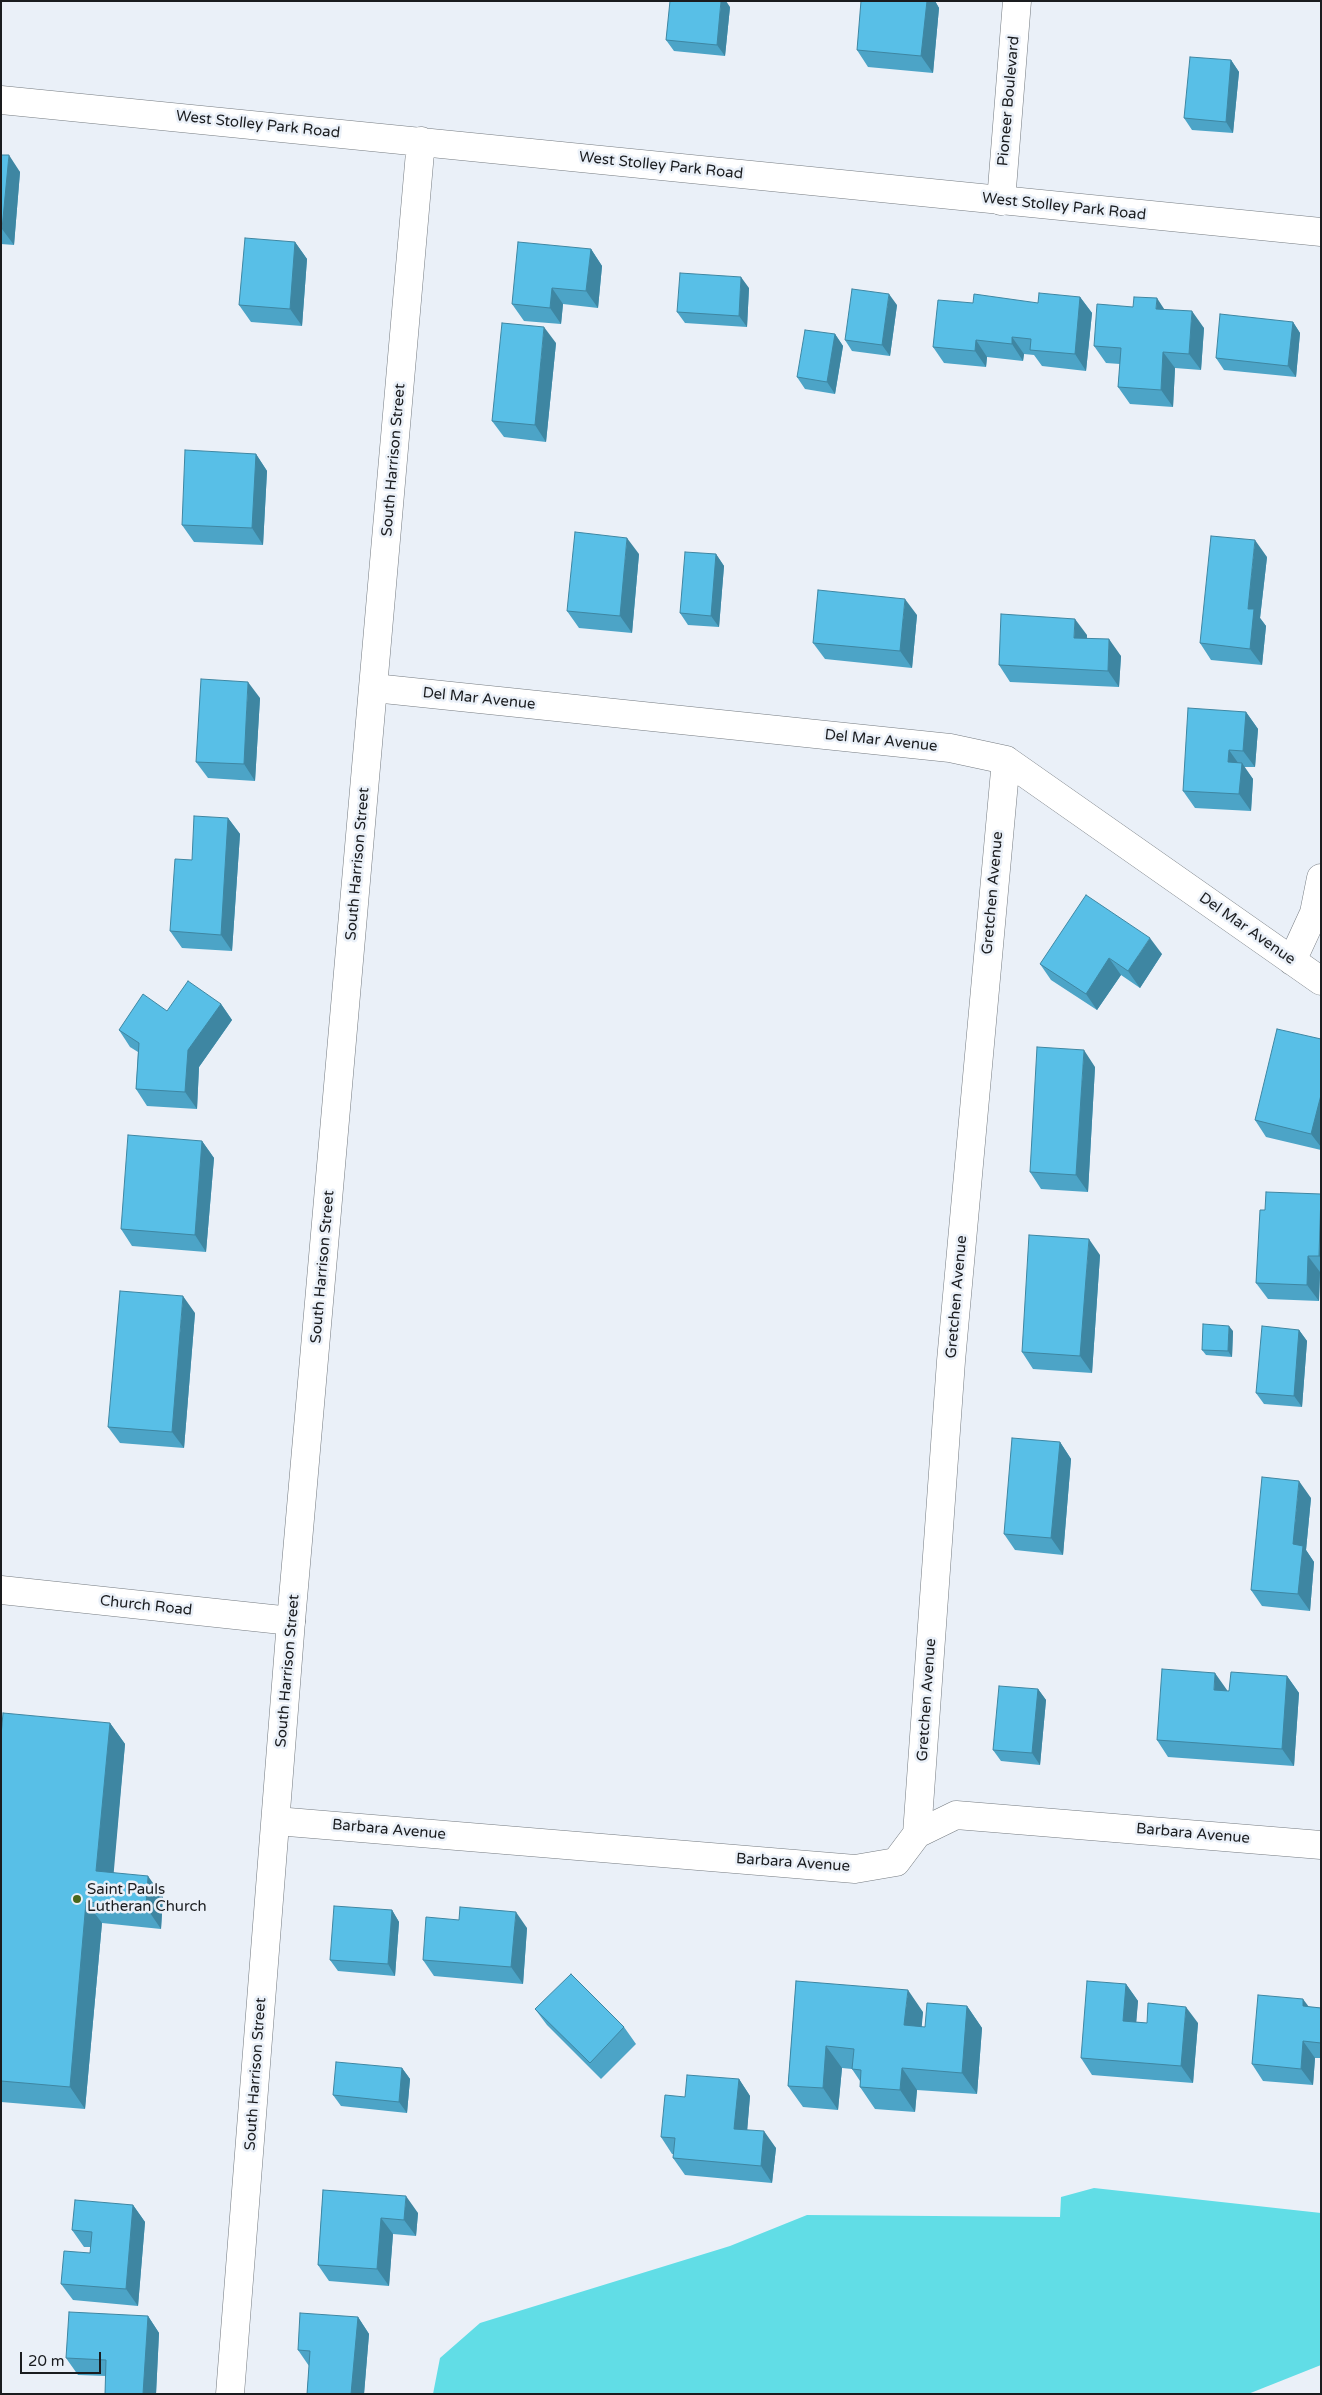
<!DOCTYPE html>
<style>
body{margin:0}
#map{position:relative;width:1322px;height:2395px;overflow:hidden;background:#eaf0f8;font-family:"Varela Round",sans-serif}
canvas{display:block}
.frame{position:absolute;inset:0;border:2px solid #1a1c1f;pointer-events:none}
.scale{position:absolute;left:20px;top:2352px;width:81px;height:22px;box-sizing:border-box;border:2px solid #1a1c1f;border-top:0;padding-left:6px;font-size:15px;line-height:18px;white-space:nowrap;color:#1a1c1f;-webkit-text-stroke:4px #eaf0f8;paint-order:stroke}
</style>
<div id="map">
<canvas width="1322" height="2395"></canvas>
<div class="frame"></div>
<div class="scale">20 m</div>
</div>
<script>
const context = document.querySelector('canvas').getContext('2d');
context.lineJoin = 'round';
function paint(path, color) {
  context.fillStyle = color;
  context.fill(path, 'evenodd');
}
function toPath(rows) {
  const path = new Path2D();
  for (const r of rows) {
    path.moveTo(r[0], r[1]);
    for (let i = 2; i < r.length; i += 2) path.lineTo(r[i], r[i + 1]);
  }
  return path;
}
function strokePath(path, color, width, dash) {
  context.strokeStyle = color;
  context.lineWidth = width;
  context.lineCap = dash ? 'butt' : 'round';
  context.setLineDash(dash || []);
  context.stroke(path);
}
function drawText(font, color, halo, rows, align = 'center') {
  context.font = font + ' "Varela Round",sans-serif';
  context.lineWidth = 5;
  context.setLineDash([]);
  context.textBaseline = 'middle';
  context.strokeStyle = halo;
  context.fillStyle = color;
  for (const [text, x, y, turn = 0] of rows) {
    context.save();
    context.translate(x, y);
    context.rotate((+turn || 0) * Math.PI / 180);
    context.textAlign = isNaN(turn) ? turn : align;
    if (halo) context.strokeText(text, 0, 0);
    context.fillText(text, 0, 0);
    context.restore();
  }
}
paint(toPath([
 [1094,2188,1321,2213,1321,2365,1248,2394,433,2394,440,2358,480,2323,730,2246,807,2215,1060,2217,1061,2197]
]), '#61dde6');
const minor = toPath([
 [1001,201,1017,1],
 [374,688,950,748,1006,760,1321,981],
 [1292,961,1314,913,1321,878],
 [1,1590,291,1621],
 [276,1821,855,1869,896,1862,917,1834,956,1815,1321,1845],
 [917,1834,951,1361,1006,760]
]);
const major = toPath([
 [1,100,1321,232],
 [230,2394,291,1621,421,141]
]);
strokePath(minor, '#757b81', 29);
strokePath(major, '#757b81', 29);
strokePath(minor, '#fff', 28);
strokePath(major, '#fff', 28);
paint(toPath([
 [927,1,935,1,939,8,933,73,868,67,857,50],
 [730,7,725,56,674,51,666,40],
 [1231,60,1239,72,1233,133,1192,130,1184,118],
 [1,155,20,172,14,245,1,244],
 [295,242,307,259,302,326,251,322,239,305],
 [591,249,602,266,598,308,563,304,561,324,524,321,512,304],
 [749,288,747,327,685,323,677,312],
 [1080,297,1092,313,1086,371,1042,366,1034,355,1024,354,1023,361,987,357,986,367,944,363,933,347,973,303,1038,303],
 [897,305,890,356,852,351,845,340],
 [1164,309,1204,328,1201,370,1175,368,1173,407,1130,404,1118,387,1120,364,1106,363,1094,346],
 [1293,322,1300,333,1296,377,1224,370,1216,358],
 [835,334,843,346,835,394,805,389,797,377],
 [556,343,546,442,504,437,492,421],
 [256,454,267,471,263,545,194,542,182,525],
 [639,554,632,633,579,628,567,611],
 [716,554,724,566,719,627,688,625,680,613],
 [1267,557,1260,618,1266,626,1262,665,1211,660,1200,643],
 [917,615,912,668,825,659,813,643],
 [1087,635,1087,638,1121,656,1119,687,1010,682,999,665],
 [260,698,255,781,208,778,196,762],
 [1246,712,1258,729,1255,767,1244,767,1253,779,1251,811,1195,808,1183,791],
 [228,818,240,834,232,951,182,948,170,931,192,860],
 [1162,954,1140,988,1121,975,1097,1010,1051,980,1040,964],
 [221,1004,232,1020,199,1067,197,1109,147,1106,136,1089,138,1052,130,1047,119,1030,167,1011],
 [1321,1039,1321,1150,1266,1137,1255,1120],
 [1095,1067,1088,1192,1041,1189,1030,1172],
 [202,1141,214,1158,206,1252,132,1246,121,1229],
 [1321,1194,1321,1272,1320,1272,1319,1301,1268,1299,1256,1283,1265,1210],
 [1100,1255,1092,1373,1033,1369,1022,1352],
 [195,1313,184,1448,120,1443,108,1427],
 [1299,1330,1307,1341,1302,1407,1264,1404,1256,1393],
 [1233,1331,1232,1357,1206,1355,1202,1350],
 [1060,1442,1071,1459,1063,1555,1015,1550,1004,1534],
 [1311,1498,1306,1550,1314,1562,1310,1611,1262,1606,1251,1590],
 [1287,1676,1299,1693,1294,1766,1168,1757,1157,1740,1227,1690,1227,1691,1229,1691],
 [1038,1689,1046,1700,1040,1765,1001,1761,993,1750],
 [110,1723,125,1744,113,1872,163,1897,161,1929,102,1923,85,2109,1,2102,1,1736],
 [392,1910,399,1922,395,1976,338,1971,330,1960],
 [459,1920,527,1928,523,1984,434,1976,423,1960],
 [796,1981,923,2012,921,2027,925,2027,967,2006,982,2028,977,2094,917,2090,915,2112,875,2109,860,2087,860,2081,852,2069,842,2068,838,2110,803,2107,788,2086],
 [1126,1984,1138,2001,1136,2022,1147,2023,1198,2023,1193,2083,1092,2075,1081,2058],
 [1309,2007,1321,2008,1321,2058,1315,2058,1313,2085,1263,2081,1252,2064],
 [535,2009,624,2027,636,2044,601,2079,547,2025],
 [402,2068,410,2079,407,2113,341,2106,333,2095],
 [739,2079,750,2096,747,2130,776,2148,772,2183,685,2175,673,2158,674,2154,672,2154,661,2137,685,2097],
 [323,2190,418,2213,416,2236,393,2234,389,2286,329,2281,318,2265],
 [133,2205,145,2222,138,2306,73,2300,61,2284,90,2253,91,2247,84,2247,72,2230],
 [148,2316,159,2333,156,2394,105,2394,106,2376,78,2375,66,2358],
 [358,2317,369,2334,364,2394,307,2394,309,2366,298,2350]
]), '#4ca4c7');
paint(toPath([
 [721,1,726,1,730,7,725,56,717,45],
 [927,1,935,1,939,8,933,73,921,56],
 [1231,60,1239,72,1233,133,1226,122],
 [9,155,20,172,14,245,2,229],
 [295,242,307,259,302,326,290,309],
 [591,249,602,266,598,308,586,291],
 [741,277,749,288,747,327,739,316],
 [552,288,563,304,561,324,550,308],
 [889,294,897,305,890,356,882,345],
 [1080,297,1092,313,1086,371,1075,354],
 [1157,298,1168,315,1156,309],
 [1192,311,1204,328,1201,370,1189,354],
 [1293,322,1300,333,1296,377,1288,366],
 [544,327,556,343,546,442,535,425],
 [835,334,843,346,835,394,827,382],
 [1012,337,1024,354,1023,361,1012,344],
 [976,340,987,357,986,367,975,351],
 [1163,352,1175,368,1173,407,1161,390],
 [256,454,267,471,263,545,252,528],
 [627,538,639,554,632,633,620,616],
 [1255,540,1267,557,1260,618,1266,626,1262,665,1250,649,1248,609],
 [716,554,724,566,719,627,711,616],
 [905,599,917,615,912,668,900,651],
 [1075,619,1087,635,1086,654,1074,638],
 [1109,639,1121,656,1119,687,1108,671],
 [248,682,260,698,255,781,244,764],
 [1246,712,1258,729,1255,767,1243,751],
 [1229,750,1241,767,1228,762],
 [1242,763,1253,779,1251,811,1239,794],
 [228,818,240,834,232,951,221,935],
 [1150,938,1162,954,1140,988,1128,971],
 [1109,958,1121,975,1097,1010,1086,994],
 [221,1004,232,1020,199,1067,197,1109,185,1092,188,1050],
 [1084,1050,1095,1067,1088,1192,1076,1175],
 [1321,1095,1321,1147,1311,1134],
 [202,1141,214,1158,206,1252,195,1235],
 [1321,1212,1321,1259,1319,1256],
 [1089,1239,1100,1255,1092,1373,1080,1356],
 [1308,1256,1320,1272,1319,1301,1307,1285],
 [183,1296,195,1313,184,1448,172,1432],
 [1229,1326,1233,1331,1232,1357,1228,1351],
 [1299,1330,1307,1341,1302,1407,1294,1396],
 [1060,1442,1071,1459,1063,1555,1051,1538],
 [1299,1481,1311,1498,1306,1550,1314,1562,1310,1611,1298,1594,1293,1544],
 [1215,1673,1227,1690,1226,1707,1214,1690],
 [1287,1676,1299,1693,1294,1766,1282,1749],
 [1038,1689,1046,1700,1040,1765,1032,1753],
 [110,1723,125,1744,112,1892,96,1871],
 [148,1876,163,1897,161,1929,146,1907],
 [86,1902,102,1923,85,2109,70,2087],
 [392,1910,399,1922,395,1976,388,1964],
 [516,1912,527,1928,523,1984,511,1967],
 [1126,1984,1138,2001,1135,2038,1123,2021],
 [908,1990,923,2012,920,2047,904,2025],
 [1303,1999,1315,2015,1303,2006],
 [967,2006,982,2028,977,2094,962,2073],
 [1186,2007,1198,2023,1193,2083,1181,2066],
 [1303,2041,1315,2058,1313,2085,1301,2069],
 [826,2046,842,2068,838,2110,823,2088],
 [402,2068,410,2079,407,2113,399,2102],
 [902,2068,917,2090,915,2112,900,2090],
 [739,2079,750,2096,746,2145,734,2129],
 [764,2131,776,2148,772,2183,761,2166],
 [406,2196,418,2213,416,2236,404,2220],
 [133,2205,145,2222,138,2306,126,2289],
 [381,2218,393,2234,389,2286,377,2269],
 [148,2316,159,2333,156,2394,143,2394],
 [358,2317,369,2334,364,2394,351,2394]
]), '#3e86a2');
const building = toPath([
 [670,1,721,1,717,45,666,40,670,1],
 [861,1,927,1,921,56,857,50,861,1],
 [1190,57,1231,60,1226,122,1184,118,1190,57],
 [1,155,9,155,2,229,1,229,1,155],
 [245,238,295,242,290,309,239,305,245,238],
 [518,242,591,249,586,291,552,288,550,308,512,304,518,242],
 [680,273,741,277,739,316,677,312,680,273],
 [852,289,889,294,882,345,845,340,852,289],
 [1039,293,1080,297,1075,354,1030,350,1031,339,1012,337,1012,344,976,340,975,351,933,347,938,300,973,303,974,294,1038,303,1039,293],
 [1134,297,1157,298,1156,309,1192,311,1189,354,1163,352,1161,390,1118,387,1121,348,1094,346,1097,304,1133,307,1134,297],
 [1220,314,1293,322,1288,366,1216,358,1220,314],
 [502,323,544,327,535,425,492,421,502,323],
 [805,330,835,334,827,382,797,377,805,330],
 [185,450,256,454,252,528,182,525,185,450],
 [575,532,627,538,620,616,567,611,575,532],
 [1211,536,1255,540,1248,609,1254,609,1250,649,1200,643,1211,536],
 [685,552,716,554,711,616,680,613,685,552],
 [818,590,905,599,900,651,813,643,818,590],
 [1001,614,1075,619,1074,638,1109,639,1108,671,999,665,1001,614],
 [201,679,248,682,244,764,196,762,201,679],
 [1188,708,1246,712,1243,751,1229,750,1228,762,1242,763,1239,794,1183,791,1188,708],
 [194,816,228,818,221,935,170,931,175,859,192,860,194,816],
 [1086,895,1150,938,1128,971,1109,958,1086,994,1040,964,1086,895],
 [188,981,221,1004,188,1050,185,1092,136,1089,139,1043,119,1030,143,994,167,1011,188,981],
 [1277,1029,1321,1039,1321,1095,1311,1134,1255,1120,1277,1029],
 [1037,1047,1084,1050,1076,1175,1030,1172,1037,1047],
 [128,1135,202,1141,195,1235,121,1229,128,1135],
 [1266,1192,1321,1194,1319,1256,1308,1256,1307,1285,1256,1283,1260,1210,1265,1210,1266,1192],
 [1029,1235,1089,1239,1080,1356,1022,1352,1029,1235],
 [120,1291,183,1296,172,1432,108,1427,120,1291],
 [1203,1324,1229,1326,1228,1351,1202,1350,1203,1324],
 [1262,1326,1299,1330,1294,1396,1256,1393,1262,1326],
 [1012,1438,1060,1442,1051,1538,1004,1534,1012,1438],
 [1262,1477,1299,1481,1293,1544,1303,1546,1298,1594,1251,1590,1262,1477],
 [1162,1669,1215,1673,1214,1690,1229,1691,1231,1672,1287,1676,1282,1749,1157,1740,1162,1669],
 [999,1686,1038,1689,1032,1753,993,1750,999,1686],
 [3,1713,110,1723,96,1871,148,1876,146,1907,86,1902,70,2087,1,2081,1,1736,3,1713],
 [334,1906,392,1910,388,1964,330,1960,334,1906],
 [460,1907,516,1912,511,1967,423,1960,426,1917,459,1920,460,1907],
 [571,1974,624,2027,590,2063,535,2009,571,1974],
 [796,1981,908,1990,904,2025,925,2027,927,2003,967,2006,962,2073,902,2068,900,2090,860,2087,861,2070,852,2069,854,2049,826,2046,823,2088,788,2086,796,1981],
 [1087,1981,1126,1984,1123,2021,1147,2023,1148,2003,1186,2007,1181,2066,1081,2058,1087,1981],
 [1258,1995,1303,1999,1303,2006,1321,2008,1321,2043,1303,2041,1301,2069,1252,2064,1258,1995],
 [336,2062,402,2068,399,2102,333,2095,336,2062],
 [687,2075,739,2079,734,2129,764,2131,761,2166,673,2158,675,2138,661,2137,665,2095,685,2097,687,2075],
 [323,2190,406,2196,404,2220,381,2218,377,2269,318,2265,323,2190],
 [75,2200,133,2205,126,2289,61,2284,64,2251,90,2253,92,2232,72,2230,75,2200],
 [69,2312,148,2316,143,2394,105,2394,106,2360,66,2358,69,2312],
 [300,2313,358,2317,351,2394,307,2394,310,2351,298,2350,300,2313]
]);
paint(building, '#58bfe7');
strokePath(building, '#3e86a2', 1);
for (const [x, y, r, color] of [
 [77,1899,5,"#49671c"]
]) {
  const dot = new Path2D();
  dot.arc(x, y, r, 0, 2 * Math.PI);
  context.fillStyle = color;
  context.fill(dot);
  strokePath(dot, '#eaf0f8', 2);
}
drawText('15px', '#1a1c1f', '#eaf0f8', [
 ["Pioneer Boulevard",1009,101,-85],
 ["West Stolley Park Road",258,125,6],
 ["West Stolley Park Road",661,166,6],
 ["West Stolley Park Road",1064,207,6],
 ["South Harrison Street",394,460,-85],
 ["Del Mar Avenue",479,699,6],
 ["Del Mar Avenue",881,741,6],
 ["South Harrison Street",358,864,-85],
 ["Gretchen Avenue",993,893,-85],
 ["Del Mar Avenue",1247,929,35],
 ["South Harrison Street",323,1267,-85],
 ["Gretchen Avenue",957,1297,-85],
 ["Church Road",146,1606,6],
 ["South Harrison Street",288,1671,-85],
 ["Gretchen Avenue",927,1700,-86],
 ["Barbara Avenue",389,1830,5],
 ["Barbara Avenue",1193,1834,5],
 ["Barbara Avenue",793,1863,4],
 ["South Harrison Street",256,2074,-86]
]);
drawText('15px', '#1a1c1f', '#eaf0f8', [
 ["Saint Pauls",87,1890],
 ["Lutheran Church",87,1907]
], 'left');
</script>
